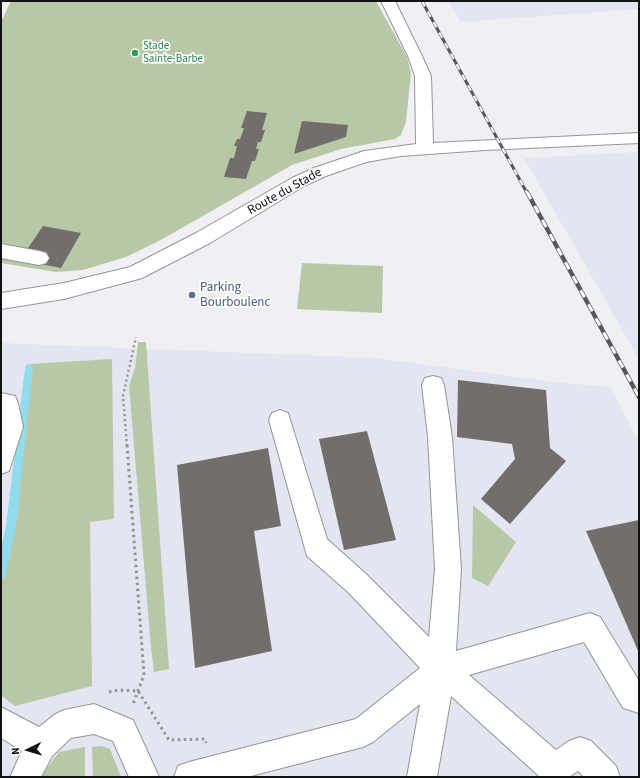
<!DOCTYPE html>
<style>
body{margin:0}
#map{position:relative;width:640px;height:778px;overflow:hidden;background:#f0f0f4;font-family:"Source Sans 3",sans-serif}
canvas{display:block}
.frame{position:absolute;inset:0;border:2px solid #121213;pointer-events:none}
.north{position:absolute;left:8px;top:730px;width:40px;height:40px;-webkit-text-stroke:3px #fefeff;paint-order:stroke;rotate:265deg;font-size:11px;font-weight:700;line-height:16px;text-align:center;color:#121213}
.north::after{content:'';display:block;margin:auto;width:14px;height:18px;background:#121213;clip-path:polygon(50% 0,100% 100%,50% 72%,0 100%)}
</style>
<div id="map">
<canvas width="640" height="778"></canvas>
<div class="frame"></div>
<div class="north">N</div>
</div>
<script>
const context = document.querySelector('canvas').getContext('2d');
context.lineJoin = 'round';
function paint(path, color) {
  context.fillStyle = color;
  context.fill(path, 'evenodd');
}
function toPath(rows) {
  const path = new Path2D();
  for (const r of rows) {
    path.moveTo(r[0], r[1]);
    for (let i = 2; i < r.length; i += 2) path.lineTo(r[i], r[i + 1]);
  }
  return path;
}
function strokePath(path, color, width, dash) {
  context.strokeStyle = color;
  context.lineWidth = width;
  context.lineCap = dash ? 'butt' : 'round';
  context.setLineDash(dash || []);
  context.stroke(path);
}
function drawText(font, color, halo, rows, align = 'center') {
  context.font = font + ' "Source Sans 3",sans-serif';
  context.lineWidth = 3.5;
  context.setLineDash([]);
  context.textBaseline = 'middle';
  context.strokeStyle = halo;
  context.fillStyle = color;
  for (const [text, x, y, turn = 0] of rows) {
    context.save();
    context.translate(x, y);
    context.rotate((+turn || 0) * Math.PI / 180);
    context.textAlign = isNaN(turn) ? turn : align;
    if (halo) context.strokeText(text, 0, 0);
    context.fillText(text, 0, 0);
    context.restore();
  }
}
paint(toPath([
 [448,1,639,1,639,9,461,22],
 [639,152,639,359,524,158],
 [1,343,376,358,554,382,610,387,639,442,639,777,1,777]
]), '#e3e5f0');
paint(toPath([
 [11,1,376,1,407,57,411,73,406,122,401,135,395,139,341,149,292,165,159,241,126,257,83,270,56,272,1,263,1,22],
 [302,263,383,266,382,313,297,309],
 [138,342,146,342,169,669,154,672,151,647,129,386,135,368],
 [112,359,114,519,90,522,92,686,15,706,1,695,1,584,11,526,29,364],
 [473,505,516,542,488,586,472,578],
 [101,746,110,749,121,777,93,777,92,747],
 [85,747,85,777,40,777,59,752]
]), '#b8c8a7');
paint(toPath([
 [29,364,32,365,33,368,16,526,6,574,5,578,1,579,1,549,6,526,25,368,26,365,29,364]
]), '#90dced');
paint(toPath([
 [247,111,267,113,262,130,265,130,261,142,258,142,256,149,259,149,255,161,252,161,246,179,224,177,230,158,234,158,237,146,234,146,237,139,240,139,244,128,241,128],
 [302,121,348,125,346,137,294,154],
 [43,226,81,233,61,268,40,264,26,251],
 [458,380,546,390,550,448,566,461,510,524,481,499,515,459,512,444,457,437],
 [367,431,396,540,344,550,319,439],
 [268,448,281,526,254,531,272,651,195,668,177,465],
 [639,520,639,653,586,531]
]), '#716e6c');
const minor = toPath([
 [381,1,395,1,422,56,431,76,433,143,639,133,639,143,485,150,401,156,366,162,326,176,304,186,210,243,142,278,64,299,1,309,1,293,64,283,130,267,196,233,292,178,314,168,364,151,416,144,415,76,408,56,381,1],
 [1,244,39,251,46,253,49,258,46,263,39,265,1,258,1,244],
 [433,376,441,378,444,385,452,437,461,569,456,651,590,613,600,617,639,681,639,713,623,708,584,642,469,675,556,750,569,741,580,737,591,741,616,766,620,777,584,777,578,771,569,777,540,777,451,696,437,777,407,777,420,704,373,742,363,747,247,777,174,777,178,766,189,762,356,719,420,668,348,592,307,556,269,420,272,413,280,410,288,413,327,539,366,574,429,637,435,569,428,437,422,385,425,378,433,376],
 [1,393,15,396,18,403,23,427,9,471,1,474,1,393],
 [94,704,133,720,159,777,129,777,113,741,94,734,71,738,52,756,41,777,10,777,22,751,1,738,1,707,39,727,54,715,64,710,94,704]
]);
strokePath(minor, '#949598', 2);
strokePath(toPath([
 [127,446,123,396,136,337]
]), '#949497', 2.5, [2, 3]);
strokePath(toPath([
 [127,445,144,675,133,704],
 [109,692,118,690,138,691,169,740,205,739,206,743]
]), '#949497', 3, [2.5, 3.5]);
paint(minor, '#fff');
const railFar1 = toPath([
 [422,1,527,193]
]);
const rail = toPath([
 [527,192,639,397]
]);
strokePath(railFar1, '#58585a', 3);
strokePath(rail, '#58585a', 4.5);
strokePath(railFar1, '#fefeff', 2, [6]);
strokePath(rail, '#fefeff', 3, [8]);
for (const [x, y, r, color] of [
 [135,53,4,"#2e9e5b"],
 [192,295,4,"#5c6f8a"]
]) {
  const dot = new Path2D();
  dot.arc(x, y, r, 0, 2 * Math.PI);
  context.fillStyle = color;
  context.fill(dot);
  strokePath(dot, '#fefeff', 1.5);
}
drawText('11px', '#27864d', '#fefeff', [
 ["Stade",143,47],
 ["Sainte-Barbe",143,60]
], 'left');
drawText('13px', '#121213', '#fefeff', [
 ["Route du Stade",285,192,-29]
]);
drawText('13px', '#4e5e75', '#fefeff', [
 ["Parking",200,288],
 ["Bourboulenc",200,303]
], 'left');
</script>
